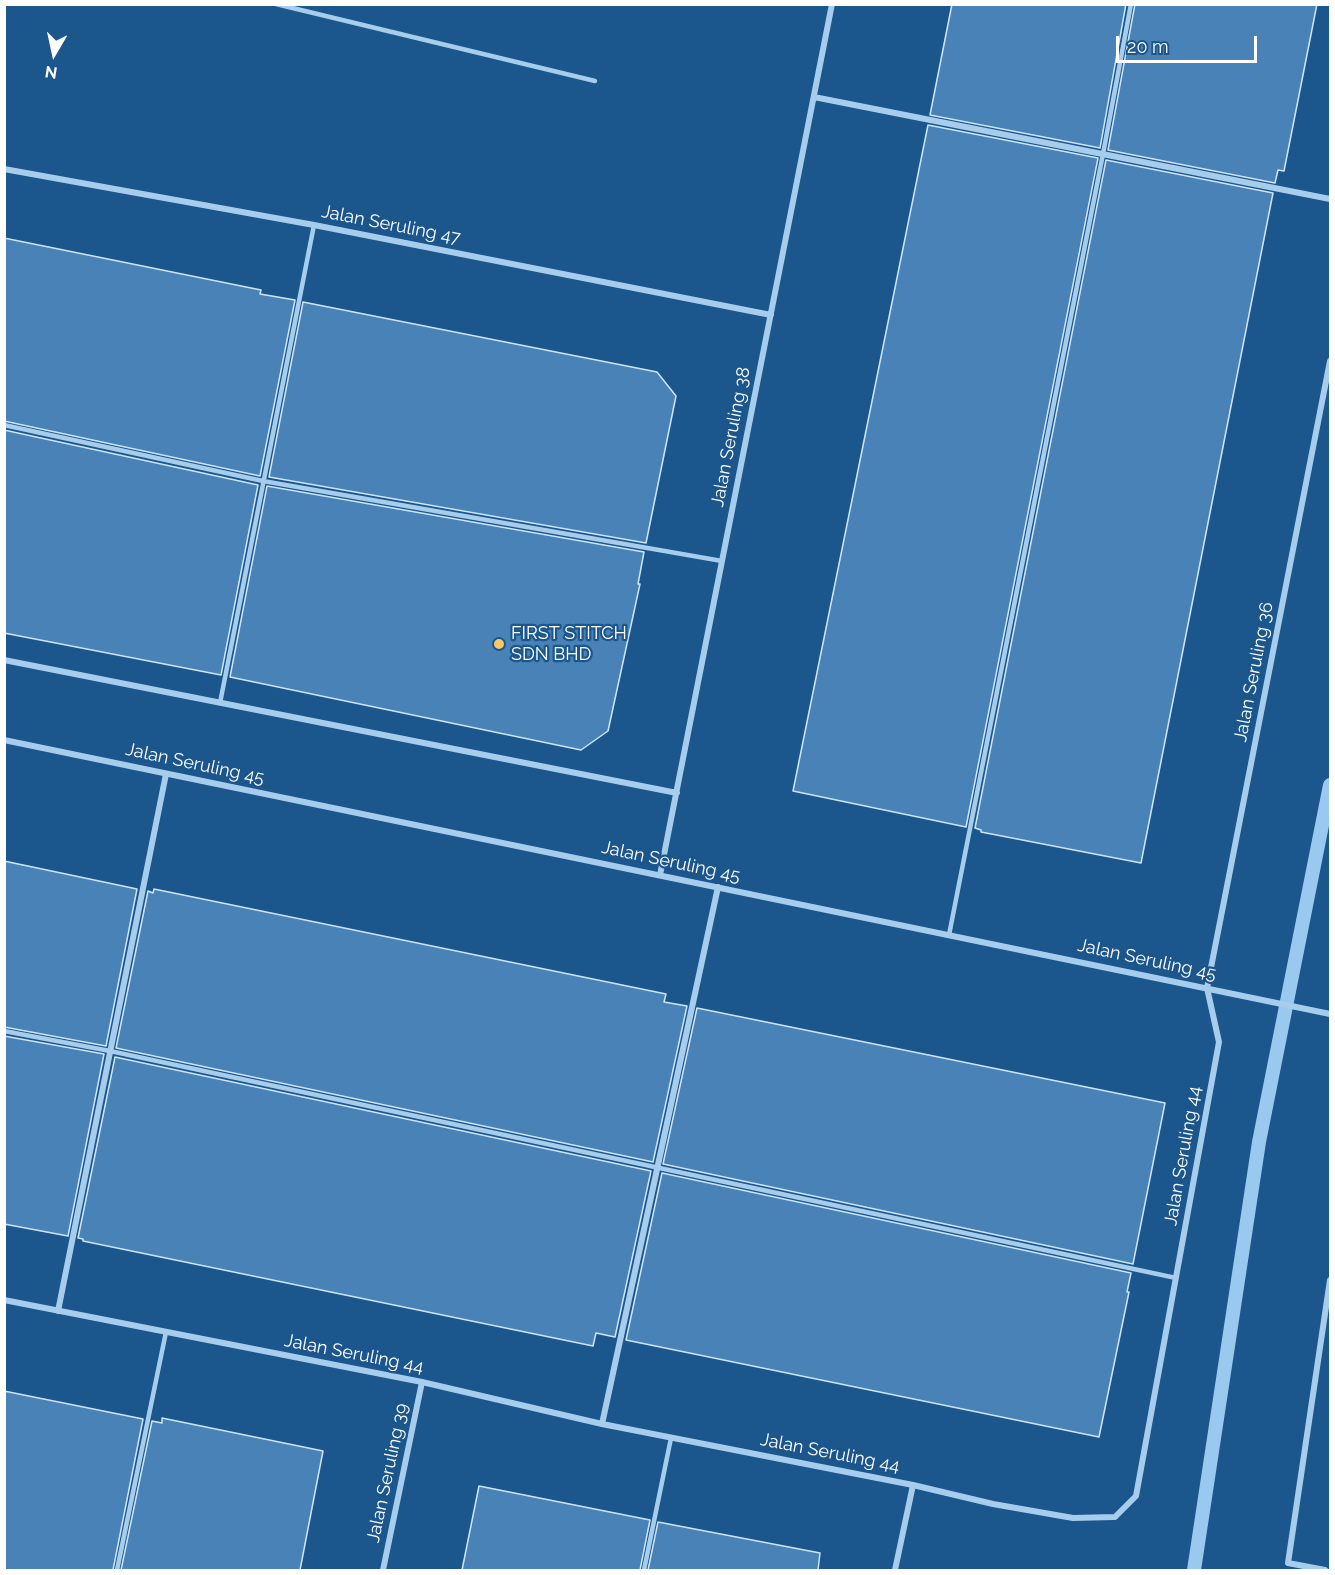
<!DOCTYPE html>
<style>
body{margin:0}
#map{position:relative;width:1335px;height:1575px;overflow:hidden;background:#1b568d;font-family:Raleway,sans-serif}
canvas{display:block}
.frame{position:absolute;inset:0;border:6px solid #fff;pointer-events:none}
.north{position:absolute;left:24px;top:24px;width:60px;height:60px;-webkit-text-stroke:4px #1b568d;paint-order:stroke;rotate:189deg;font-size:16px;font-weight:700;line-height:24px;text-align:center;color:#fff}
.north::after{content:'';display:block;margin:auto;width:21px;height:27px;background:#fff;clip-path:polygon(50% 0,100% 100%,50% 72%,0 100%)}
.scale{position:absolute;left:1116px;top:36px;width:141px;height:27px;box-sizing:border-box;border:3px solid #fff;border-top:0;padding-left:8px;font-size:18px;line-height:21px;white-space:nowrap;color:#fff;-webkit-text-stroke:4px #1b568d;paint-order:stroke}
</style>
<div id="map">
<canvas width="1335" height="1575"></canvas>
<div class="frame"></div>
<div class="north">N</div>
<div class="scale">20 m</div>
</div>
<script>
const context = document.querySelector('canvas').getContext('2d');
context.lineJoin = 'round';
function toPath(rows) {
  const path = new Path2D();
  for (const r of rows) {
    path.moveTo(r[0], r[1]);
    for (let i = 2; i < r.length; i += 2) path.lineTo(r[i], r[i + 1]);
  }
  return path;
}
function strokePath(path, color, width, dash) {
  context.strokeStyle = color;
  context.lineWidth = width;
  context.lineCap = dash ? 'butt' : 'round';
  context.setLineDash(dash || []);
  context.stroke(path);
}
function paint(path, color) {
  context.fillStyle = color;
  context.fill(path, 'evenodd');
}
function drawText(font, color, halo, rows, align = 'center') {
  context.font = font + ' Raleway,sans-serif';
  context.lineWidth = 4.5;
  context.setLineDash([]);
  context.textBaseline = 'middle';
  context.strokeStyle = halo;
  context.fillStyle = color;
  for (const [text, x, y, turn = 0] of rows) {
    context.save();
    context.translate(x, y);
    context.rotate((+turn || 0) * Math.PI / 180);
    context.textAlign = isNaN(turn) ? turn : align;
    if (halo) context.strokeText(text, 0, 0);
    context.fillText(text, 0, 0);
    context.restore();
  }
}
strokePath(toPath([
 [1194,1570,1259,1142,1330,785]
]), '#9ac9ef', 14);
const building = toPath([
 [952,4,1126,4,1100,148,930,115,952,4],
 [1135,4,1317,4,1284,171,1278,170,1275,183,1108,150,1135,4],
 [928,125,1098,158,966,827,793,791,928,125],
 [1106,160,1273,193,1141,863,981,832,981,830,975,828,1106,160],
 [4,238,261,290,260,294,295,300,260,476,4,421,4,238],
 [303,302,657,372,676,396,646,543,269,477,303,302],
 [4,430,258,485,221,675,4,633,4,430],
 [267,486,644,552,638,584,640,584,608,731,581,750,230,677,267,486],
 [4,861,137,889,106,1046,4,1027,4,861],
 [154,889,666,994,664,1002,687,1006,653,1162,116,1048,148,891,153,893,154,889],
 [697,1008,1165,1103,1133,1264,663,1164,697,1008],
 [4,1036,104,1054,68,1236,4,1224,4,1036],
 [115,1057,651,1171,615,1337,596,1333,593,1346,83,1241,83,1239,78,1238,115,1057],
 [662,1173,1131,1273,1127,1292,1129,1292,1099,1437,626,1340,662,1173],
 [4,1391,143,1419,113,1570,4,1570,4,1391],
 [162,1418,323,1451,300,1570,121,1570,152,1421,162,1423,162,1418],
 [479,1486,650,1520,640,1570,462,1570,479,1486],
 [658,1522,820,1553,818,1570,648,1570,658,1522]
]);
paint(building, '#4882b7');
strokePath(building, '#cde5fa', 1.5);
strokePath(toPath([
 [276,4,595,81],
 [4,425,263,481,722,561],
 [220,703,314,225],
 [949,935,1103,154,1131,4],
 [4,1031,110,1051,1176,1278],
 [117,1570,166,1332],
 [644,1570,671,1438]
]), '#a7cded', 4.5);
strokePath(toPath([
 [814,97,1330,199],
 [4,169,314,225,771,315],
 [4,660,677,793],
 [4,740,1330,1014],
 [660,875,832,4],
 [4,1300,422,1382,602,1424,913,1485,993,1504,1073,1518,1115,1517,1136,1496,1219,1042,1207,988,1330,361],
 [58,1311,166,774],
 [602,1424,718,887],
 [383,1570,422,1382],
 [895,1570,913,1485],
 [1325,1570,1288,1563,1330,1280]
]), '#a7cded', 6);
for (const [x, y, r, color] of [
 [499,644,6,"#fec564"]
]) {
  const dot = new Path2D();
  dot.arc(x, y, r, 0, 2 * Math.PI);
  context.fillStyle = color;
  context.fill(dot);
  strokePath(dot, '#1b568d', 2);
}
drawText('18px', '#fff', '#1b568d', [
 ["Jalan Seruling 47",391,225,11],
 ["Jalan Seruling 38",731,437,-79],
 ["Jalan Seruling 36",1254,672,-79],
 ["Jalan Seruling 45",195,764,12],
 ["Jalan Seruling 45",671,862,12],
 ["Jalan Seruling 45",1147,960,12],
 ["Jalan Seruling 44",1183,1156,-80],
 ["Jalan Seruling 44",354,1354,11],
 ["Jalan Seruling 44",830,1453,11],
 ["Jalan Seruling 39",388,1473,-78]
]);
drawText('18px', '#fff', '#1b568d', [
 ["FIRST STITCH",511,634],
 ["SDN BHD",511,655]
], 'left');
</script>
